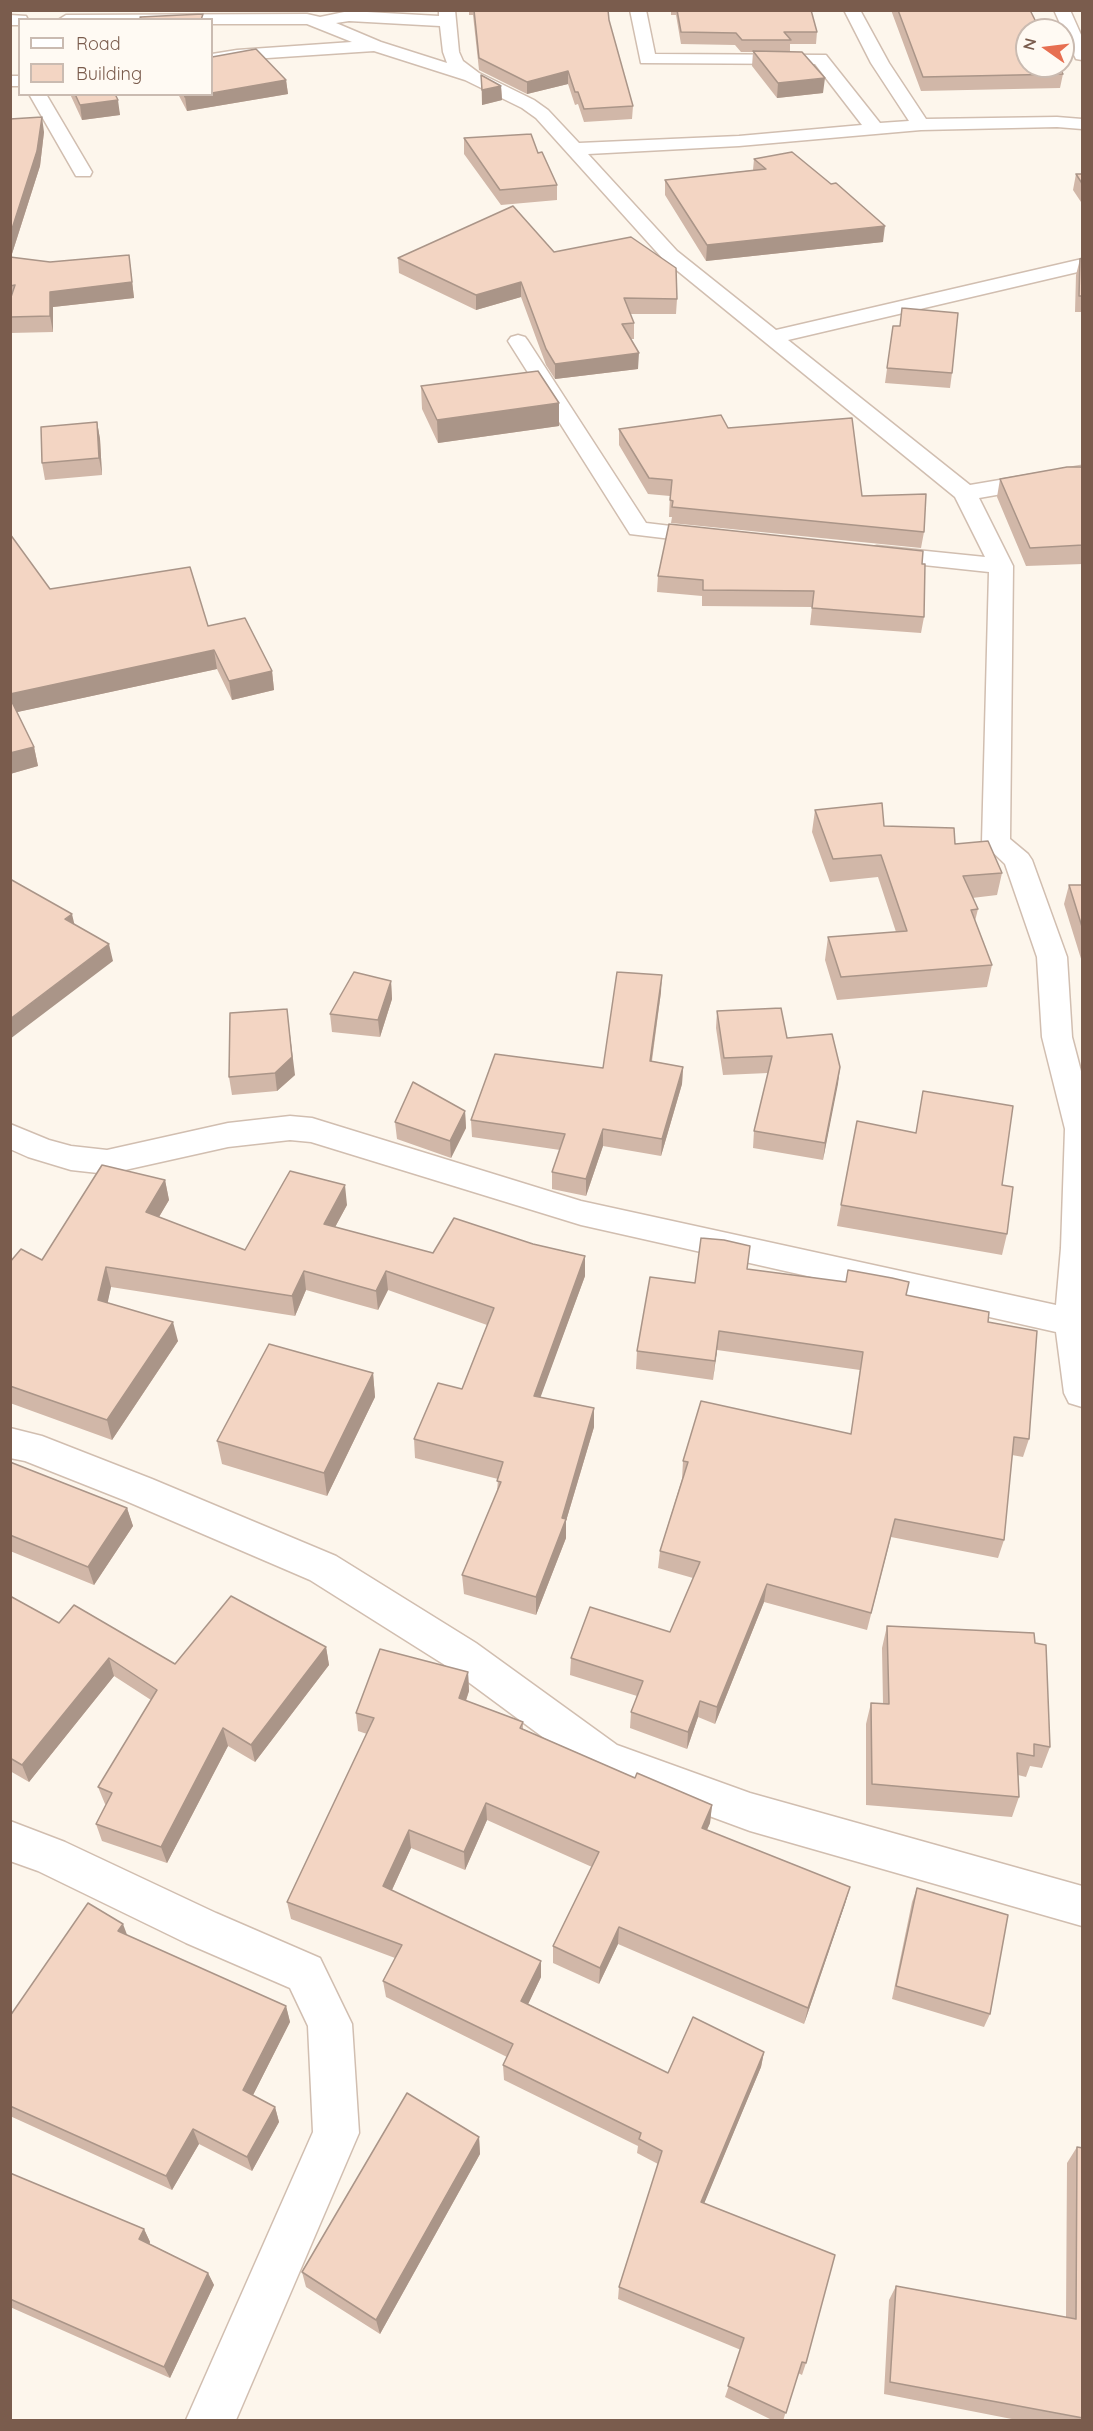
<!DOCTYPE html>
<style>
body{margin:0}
#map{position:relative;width:1093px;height:2431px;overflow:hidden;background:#fdf6ec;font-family:Quicksand,sans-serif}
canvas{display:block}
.frame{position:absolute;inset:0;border:12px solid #7a5c4d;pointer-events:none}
.legend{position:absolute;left:18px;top:18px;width:195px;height:78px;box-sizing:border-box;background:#fffaf3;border:2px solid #cabbb1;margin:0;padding:8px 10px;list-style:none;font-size:18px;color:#7a5c4d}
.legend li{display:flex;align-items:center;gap:12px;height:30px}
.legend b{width:30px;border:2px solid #cabbb1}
.north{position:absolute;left:1015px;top:18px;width:60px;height:60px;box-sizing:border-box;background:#fffaf3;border:2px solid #cabbb1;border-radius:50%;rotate:284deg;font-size:16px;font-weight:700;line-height:24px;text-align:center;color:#7a5c4d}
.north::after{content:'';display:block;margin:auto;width:21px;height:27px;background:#e76f51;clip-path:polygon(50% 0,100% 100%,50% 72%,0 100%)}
</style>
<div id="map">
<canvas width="1093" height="2431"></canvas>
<div class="frame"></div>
<ul class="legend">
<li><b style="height:8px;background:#fff"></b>Road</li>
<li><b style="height:16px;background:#f3d5c3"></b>Building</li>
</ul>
<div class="north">N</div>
</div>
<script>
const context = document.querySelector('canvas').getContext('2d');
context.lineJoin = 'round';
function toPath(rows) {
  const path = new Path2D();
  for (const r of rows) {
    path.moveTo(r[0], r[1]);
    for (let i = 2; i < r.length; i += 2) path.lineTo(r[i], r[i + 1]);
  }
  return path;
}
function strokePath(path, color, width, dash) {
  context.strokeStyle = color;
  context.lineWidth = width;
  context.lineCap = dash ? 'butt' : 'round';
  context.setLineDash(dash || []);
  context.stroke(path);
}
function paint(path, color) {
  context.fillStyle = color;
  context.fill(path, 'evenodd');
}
const minor = toPath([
 [439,10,455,10,459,52,463,61,479,73,534,100,548,110,579,143,739,136,862,125,815,64,641,63,630,10,646,10,655,54,826,55,880,123,909,121,871,63,844,10,860,10,889,63,926,119,1057,117,1082,119,1082,129,1057,127,921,130,739,146,588,154,677,251,776,330,1082,259,1082,271,788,340,970,485,1082,466,1082,480,979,498,1013,566,1010,839,1028,854,1032,860,1067,957,1072,1037,1082,1075,1082,1407,1069,1403,1064,1393,1056,1332,581,1225,311,1142,290,1140,228,1147,107,1174,71,1170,28,1157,10,1149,10,1124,49,1140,71,1146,107,1150,228,1123,290,1116,312,1118,581,1201,1056,1305,1061,1248,1065,1129,1042,1037,1037,957,1005,864,982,842,989,572,877,560,869,558,865,553,869,548,877,546,985,557,955,497,663,259,536,118,522,108,465,80,374,51,237,60,212,64,212,54,237,50,352,42,307,24,212,24,212,20,58,20,66,15,307,14,320,17,349,11,439,16,439,10],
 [349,21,440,26,443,52,447,63,381,42,336,23,349,21],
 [1054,10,1070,10,1082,37,1082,60,1076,59,1074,55,1054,10],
 [10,15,26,16,28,20,20,20,20,25,10,25,10,15],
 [10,76,20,76,20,86,10,86,10,76],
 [29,94,46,94,92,172,90,176,76,176,29,94],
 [518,335,525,337,528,341,646,523,721,532,725,537,721,542,713,544,630,534,508,341,511,337,518,335],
 [10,1428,42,1436,152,1479,336,1556,476,1643,617,1745,750,1793,1082,1886,1082,1926,750,1831,590,1772,448,1667,310,1580,126,1501,25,1461,10,1458,10,1428],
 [10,1821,65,1842,216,1913,320,1958,352,2024,359,2133,236,2420,186,2420,313,2132,308,2026,290,1988,186,1943,38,1871,10,1861,10,1821]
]);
strokePath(minor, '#d1beb0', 3);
paint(minor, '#fff');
paint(toPath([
 [469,10,608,10,609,20,633,106,632,119,584,122,578,104,575,105,568,84,527,94,479,70,473,15,469,15],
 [671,10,811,10,817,32,816,44,790,44,790,51,823,93,777,98,752,66,753,52,741,52,735,45,681,44,676,15,671,15],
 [891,10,1030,10,1063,74,1060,88,921,91],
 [481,75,501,86,502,100,482,105],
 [286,80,288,94,187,111,178,94,212,94],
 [70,94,115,94,120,115,82,120],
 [10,119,44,132,40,166,11,257,50,262,129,255,134,298,53,307,53,332,10,333],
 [464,138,538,153,557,185,557,200,501,205,464,154],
 [754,159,883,242,706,261,665,195,665,180,753,170],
 [1076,174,1083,174,1083,205,1073,190],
 [554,252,677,299,676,314,630,314,634,323,634,339,630,339,638,369,555,379,546,365,521,297,476,310,399,273,398,258],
 [1083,258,1083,312,1075,312,1076,275,1080,259],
 [893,326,900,326,952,373,950,388,885,383],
 [421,386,559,426,438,443,422,409],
 [97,422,100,439,102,475,45,480,42,463],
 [728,428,862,496,924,532,921,548,671,523,672,517,669,517,670,496,648,494,619,445,619,429],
 [1083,467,1083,564,1026,566,997,497,1000,479],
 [10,534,50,589,208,626,272,671,274,690,232,700,217,669,17,712,34,747,38,766,10,774],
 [922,564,924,617,921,633,810,625,812,607,702,606,702,596,657,592,658,576],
 [815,810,884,826,955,844,1002,873,997,895,972,898,978,909,975,921,992,965,987,987,837,1000,825,960,828,937,896,932,878,877,830,882,812,832],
 [1069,885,1083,885,1083,962,1082,962,1064,904],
 [391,981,392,999,380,1037,332,1032,330,1014],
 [661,992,652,1061,683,1067,682,1084,661,1156,603,1146,586,1196,552,1189,552,1172,560,1150,472,1137,471,1120,603,1068],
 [717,1011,787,1038,840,1067,823,1160,753,1148,754,1131,768,1073,723,1075,716,1028],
 [230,1013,295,1075,277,1091,232,1095,229,1077],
 [465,1111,466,1128,451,1158,397,1139,395,1122],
 [165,1180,169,1200,159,1217,245,1250,347,1205,335,1227,433,1253,533,1244,585,1256,585,1276,540,1397,594,1408,594,1427,566,1521,566,1538,536,1615,464,1594,462,1575,497,1492,498,1479,415,1458,414,1439,462,1389,487,1325,388,1290,378,1310,306,1290,295,1316,111,1287,107,1303,178,1341,112,1440,10,1403,10,1262,42,1260],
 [1002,1185,1007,1234,1002,1255,837,1226,841,1205],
 [747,1269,906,1295,988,1322,1029,1439,1023,1457,1012,1455,1004,1540,998,1558,891,1537,867,1630,764,1602,715,1724,698,1717,687,1749,630,1728,631,1712,637,1696,570,1675,571,1658,670,1632,693,1578,658,1568,660,1551,682,1479,683,1461,851,1434,860,1370,717,1350,713,1380,636,1369,637,1351,695,1283],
 [373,1373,375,1397,327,1496,222,1464,217,1441],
 [10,1462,127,1508,133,1526,94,1585,10,1551],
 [10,1596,59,1623,175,1664,326,1647,329,1665,255,1762,228,1746,167,1863,102,1841,96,1824,106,1805,105,1804,98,1787,151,1700,114,1676,29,1782,10,1771],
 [887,1626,1050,1747,1042,1768,1030,1766,1026,1777,1018,1775,1019,1797,1012,1817,866,1805,866,1724,871,1703,883,1704,882,1648],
 [468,1672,469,1691,466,1701,523,1722,523,1729,635,1778,712,1805,710,1823,707,1830,850,1887,845,1904,804,2024,618,1944,599,1984,553,1963,553,1946,592,1867,487,1820,465,1870,411,1848,392,1890,541,1977,528,2004,668,2073,764,2052,761,2067,704,2203,806,2363,802,2375,798,2373,783,2421,774,2421,725,2397,741,2350,618,2299,619,2287,658,2164,637,2153,638,2146,504,2080,503,2065,507,2057,386,1997,383,1981,395,1958,291,1919,287,1902,367,1734,358,1731,356,1713],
 [917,1888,990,2014,984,2027,892,1999,912,1902],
 [128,1936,286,2006,290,2022,253,2095,275,2107,279,2122,252,2171,199,2144,172,2190,10,2116,10,2016],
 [479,2137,480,2154,380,2334,306,2287,302,2272],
 [1077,2147,1083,2148,1083,2421,1022,2421,884,2394,889,2300,896,2286,1066,2318,1067,2163],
 [10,2173,144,2229,150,2242,150,2244,208,2273,214,2285,170,2378,10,2307]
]), '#d1b7a8');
paint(toPath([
 [568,71,568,84,527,94,527,82],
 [825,78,823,93,777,98,778,83],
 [286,80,288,94,187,111,185,97,203,94,212,94,212,93],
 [501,86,502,100,482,105,482,90],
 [118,100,120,115,82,120,80,105],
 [42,117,44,132,40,166,10,260,10,235],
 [885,226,883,242,706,261,707,245],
 [129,255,134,298,53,307,53,332,50,316,50,292],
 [521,282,521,297,476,310,476,295],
 [639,353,638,369,555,379,555,364],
 [559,403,559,426,438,443,437,420],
 [97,422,100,439,102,475,99,458],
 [214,650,217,669,13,713,10,702,10,694],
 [272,671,274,690,232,700,229,681],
 [34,747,38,766,10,774,10,753],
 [72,914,76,931,65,919],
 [109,944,113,961,10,1039,10,1019],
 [662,975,661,992,649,1078,650,1061],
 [391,981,392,999,380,1037,378,1020],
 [289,1027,295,1075,277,1091,275,1073],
 [683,1067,682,1084,661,1156,662,1139],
 [840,1067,838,1084,823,1160,825,1143],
 [465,1111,466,1128,451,1158,450,1141],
 [603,1129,603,1146,586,1196,586,1179],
 [165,1180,169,1200,150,1232,146,1212],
 [345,1185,347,1205,326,1244,324,1224],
 [585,1256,585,1276,534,1415,534,1396],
 [106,1267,111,1287,104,1320,98,1300],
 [304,1271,306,1290,295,1316,292,1296],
 [386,1271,388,1290,378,1310,376,1291],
 [173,1322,178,1341,112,1440,107,1420],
 [719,1331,717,1350,713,1380,715,1361],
 [373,1373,375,1397,327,1496,324,1473],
 [594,1408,594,1427,566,1521,566,1538,536,1615,536,1597,562,1518],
 [127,1508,133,1526,94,1585,88,1567],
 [767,1584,764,1602,715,1724,717,1707],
 [326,1647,329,1665,255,1762,251,1745],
 [109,1658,114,1676,29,1782,22,1765],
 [468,1672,469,1691,460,1717,459,1698],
 [700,1701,698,1717,687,1749,688,1732],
 [223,1728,228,1746,167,1863,161,1847],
 [486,1803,487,1820,465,1870,464,1852],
 [712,1805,710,1823,700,1845,702,1828],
 [409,1830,411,1848,386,1903,383,1886],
 [850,1887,845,1904,804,2024,808,2008],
 [123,1924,129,1940,118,1931],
 [619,1927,618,1944,599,1984,600,1968],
 [541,1961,541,1977,522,2017,521,2001],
 [286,2006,290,2022,248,2105,243,2090],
 [764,2052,761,2067,699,2216,701,2202],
 [275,2107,279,2122,252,2171,247,2157],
 [193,2129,199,2144,172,2190,166,2176],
 [479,2137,480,2154,380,2334,376,2320],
 [144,2229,150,2242,146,2252,139,2239],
 [208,2273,214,2285,170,2378,164,2367]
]), '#aa9588');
const building = toPath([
 [474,10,608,10,609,20,633,106,584,109,578,92,575,92,568,71,527,82,479,58,474,10],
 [677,10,811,10,817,32,784,32,791,40,742,40,736,33,681,32,677,10],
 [898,10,1030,10,1040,30,1027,30,1027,66,1059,66,1063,74,923,77,898,10],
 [203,14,201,20,142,20,140,17,203,14],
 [256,49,286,80,212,93,212,57,256,49],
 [753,51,802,52,825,78,778,83,753,51],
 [481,75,501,86,482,90,481,75],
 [75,94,115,94,118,100,80,105,75,94],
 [184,94,203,94,185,97,184,94],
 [42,117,37,151,10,235,10,119,42,117],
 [531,134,538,153,542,152,557,185,500,190,464,138,531,134],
 [792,152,831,184,836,183,885,226,707,245,665,180,766,169,754,159,792,152],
 [1076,174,1083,174,1083,185,1076,174],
 [513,206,554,252,631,237,676,268,677,299,624,298,634,323,622,324,639,353,555,364,546,349,521,282,476,295,398,258,513,206],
 [129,255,132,282,50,292,50,316,10,317,10,300,15,285,10,286,10,257,50,262,129,255],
 [1083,258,1083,296,1079,296,1080,259,1083,258],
 [902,308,958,313,952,373,887,368,893,326,900,326,902,308],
 [538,371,559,403,437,420,421,386,538,371],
 [721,415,728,428,852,418,862,496,926,494,924,532,672,507,673,501,670,500,672,480,649,478,619,429,721,415],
 [97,422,99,458,42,463,41,427,97,422],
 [1067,467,1083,467,1083,545,1030,548,1000,479,1067,467],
 [669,524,923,551,922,564,925,564,924,617,812,608,814,591,703,590,703,580,658,576,669,524],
 [10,534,50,589,190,567,208,626,245,618,272,671,229,681,214,650,10,694,10,534],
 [10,698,34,747,10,753,10,698],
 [882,803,884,826,954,828,955,844,988,841,1002,873,963,876,978,909,971,910,992,965,841,977,828,937,907,931,881,855,833,859,815,810,882,803],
 [10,879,72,914,65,919,109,944,10,1019,10,879],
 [1069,885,1083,885,1083,930,1069,885],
 [354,972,391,981,378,1020,330,1014,354,972],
 [617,972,662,975,650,1061,683,1067,662,1139,603,1129,586,1179,552,1172,565,1134,471,1120,495,1054,603,1068,617,972],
 [781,1008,787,1038,832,1034,840,1067,825,1143,754,1131,772,1056,724,1058,717,1011,781,1008],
 [287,1009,292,1057,275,1073,229,1077,230,1013,287,1009],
 [413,1082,465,1111,450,1141,395,1122,413,1082],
 [923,1091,1013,1106,1002,1185,1013,1187,1007,1234,841,1205,857,1121,916,1133,923,1091],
 [102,1165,165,1180,146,1212,245,1250,290,1171,345,1185,324,1224,433,1253,454,1218,533,1244,585,1256,534,1396,594,1408,562,1518,566,1519,536,1597,462,1575,501,1482,497,1481,503,1462,414,1439,438,1383,462,1389,494,1308,386,1271,376,1291,304,1271,292,1296,106,1267,98,1300,173,1322,107,1420,10,1386,10,1262,21,1249,42,1260,102,1165],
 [701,1238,724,1240,750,1246,747,1269,846,1282,848,1270,892,1278,909,1282,906,1295,989,1312,988,1322,1037,1331,1029,1439,1014,1437,1004,1540,895,1519,871,1613,767,1584,717,1707,700,1701,688,1732,631,1712,643,1681,571,1658,590,1607,670,1632,700,1562,660,1551,688,1462,683,1461,701,1401,851,1434,863,1352,719,1331,715,1361,637,1351,650,1277,695,1283,701,1238],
 [269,1344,373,1373,324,1473,217,1441,269,1344],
 [10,1462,127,1508,88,1567,10,1535,10,1462],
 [10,1596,59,1623,74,1605,175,1664,231,1596,326,1647,251,1745,223,1728,161,1847,96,1824,112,1793,98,1787,157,1690,109,1658,22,1765,10,1758,10,1596],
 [887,1626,1034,1633,1035,1643,1046,1645,1050,1747,1034,1744,1034,1756,1017,1753,1019,1797,872,1784,871,1703,889,1704,887,1626],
 [380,1649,468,1672,459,1698,523,1722,520,1728,635,1778,637,1773,712,1805,702,1828,850,1887,808,2008,619,1927,600,1968,553,1946,599,1852,486,1803,464,1852,409,1830,383,1886,541,1961,521,2001,668,2073,693,2017,764,2052,701,2202,835,2255,806,2363,802,2362,786,2413,728,2386,744,2338,619,2287,662,2151,639,2139,641,2133,503,2065,513,2044,383,1981,402,1945,287,1902,374,1718,356,1713,380,1649],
 [917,1888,1008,1915,990,2014,896,1986,917,1888],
 [88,1903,123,1924,118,1931,286,2006,243,2090,275,2107,247,2157,193,2129,166,2176,10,2106,10,2016,88,1903],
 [407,2093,479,2137,376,2320,302,2272,407,2093],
 [1077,2147,1083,2148,1083,2418,890,2382,896,2286,1076,2319,1077,2147],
 [10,2173,144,2229,139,2239,208,2273,164,2367,10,2299,10,2173]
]);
paint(building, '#f3d5c3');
strokePath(building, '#aa9588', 1.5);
</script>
